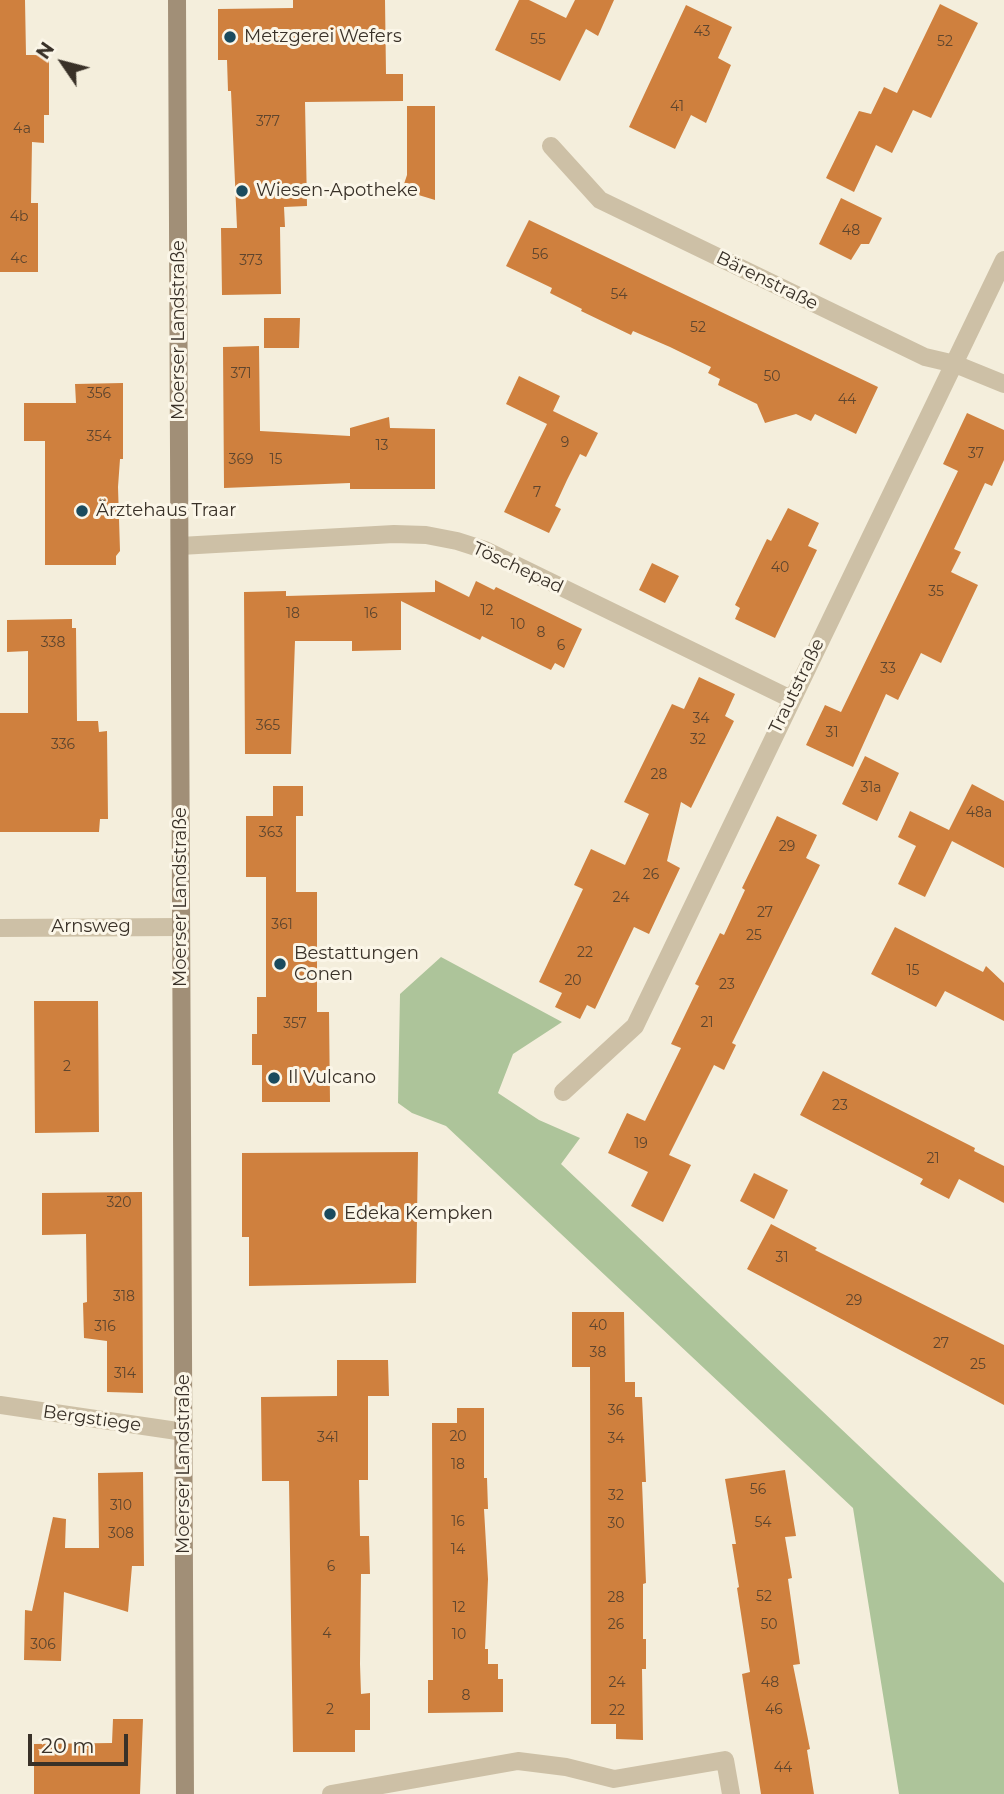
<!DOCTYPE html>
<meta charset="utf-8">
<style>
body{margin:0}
#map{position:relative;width:1004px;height:1794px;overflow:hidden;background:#f4eedc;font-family:Montserrat,sans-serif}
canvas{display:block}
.north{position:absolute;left:28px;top:28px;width:70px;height:70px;-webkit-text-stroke:5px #fbf6e8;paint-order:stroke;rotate:305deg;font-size:19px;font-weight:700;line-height:28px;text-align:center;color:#393128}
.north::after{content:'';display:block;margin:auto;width:24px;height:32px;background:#393128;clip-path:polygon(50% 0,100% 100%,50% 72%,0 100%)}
.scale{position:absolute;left:28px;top:1734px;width:100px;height:32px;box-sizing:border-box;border:4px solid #393128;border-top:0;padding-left:9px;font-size:21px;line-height:24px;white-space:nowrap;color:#393128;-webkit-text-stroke:5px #fbf6e8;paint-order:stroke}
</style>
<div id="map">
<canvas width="1004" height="1794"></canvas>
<div class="north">N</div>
<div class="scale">20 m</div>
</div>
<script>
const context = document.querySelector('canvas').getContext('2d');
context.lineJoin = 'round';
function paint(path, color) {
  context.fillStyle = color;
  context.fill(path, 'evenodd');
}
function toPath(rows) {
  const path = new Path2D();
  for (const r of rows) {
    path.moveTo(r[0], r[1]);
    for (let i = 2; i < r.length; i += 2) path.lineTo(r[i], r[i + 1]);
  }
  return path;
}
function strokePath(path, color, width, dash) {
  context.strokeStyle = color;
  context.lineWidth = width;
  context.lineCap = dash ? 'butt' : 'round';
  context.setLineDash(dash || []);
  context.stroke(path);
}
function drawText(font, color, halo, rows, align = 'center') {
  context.font = font + ' Montserrat,sans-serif';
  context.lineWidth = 6;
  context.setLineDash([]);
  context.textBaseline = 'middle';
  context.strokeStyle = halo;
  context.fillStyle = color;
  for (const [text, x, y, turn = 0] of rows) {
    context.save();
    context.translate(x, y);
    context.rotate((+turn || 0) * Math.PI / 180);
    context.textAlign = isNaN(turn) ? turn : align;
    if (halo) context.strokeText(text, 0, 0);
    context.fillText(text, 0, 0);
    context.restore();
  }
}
paint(toPath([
 [441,957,562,1022,513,1054,498,1093,539,1120,580,1138,561,1164,1004,1583,1004,1794,899,1794,853,1508,446,1126,412,1113,398,1103,400,994]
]), '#adc49a');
paint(toPath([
 [0,0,25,0,26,55,49,55,49,115,44,115,44,143,32,142,31,203,38,203,38,272,0,272],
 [293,0,385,0,386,74,403,74,403,101,305,102,307,206,284,207,285,227,280,227,281,294,222,295,221,228,237,228,231,91,228,91,227,60,218,60,218,9,293,8],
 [519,0,529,0,566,18,575,0,614,0,598,36,586,29,560,81,495,50],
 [940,4,978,23,931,118,913,110,892,153,876,145,854,192,826,178,859,111,871,114,884,87,897,93],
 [686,5,732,27,718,58,731,65,706,123,691,115,675,149,629,127],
 [407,106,435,106,435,200,402,190,407,175],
 [841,198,882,218,869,244,861,244,851,260,819,244],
 [529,220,878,387,856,434,815,414,811,421,796,414,765,423,757,404,718,385,720,379,708,373,711,367,670,347,633,331,631,335,581,311,582,309,550,293,552,288,506,266],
 [264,318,300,318,299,348,264,348],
 [259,346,260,431,350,436,350,428,389,417,390,428,435,429,435,489,350,489,350,483,224,488,223,347],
 [519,376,560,396,553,411,598,433,586,457,580,454,567,480,555,506,561,509,549,533,504,512,547,424,506,404],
 [123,383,123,459,120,459,118,487,120,551,116,556,116,565,45,565,45,441,24,441,24,403,76,403,75,384],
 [967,413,1004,430,1004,460,992,486,985,483,954,549,961,552,951,572,978,585,941,663,921,653,898,700,886,694,853,767,806,745,825,705,841,712,958,471,943,464],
 [788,508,819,523,808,546,817,550,775,638,735,619,740,608,735,605,767,539,771,541],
 [652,563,679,576,665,603,639,590],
 [435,580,469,597,476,581,494,590,496,587,582,629,564,668,555,663,551,670,482,636,480,640,401,601,401,650,352,651,352,641,295,641,291,754,245,754,244,592,286,591,286,596,435,592],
 [72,619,72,628,76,628,77,721,98,721,99,732,107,731,108,819,100,819,99,832,0,832,0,713,28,713,28,651,7,652,7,620],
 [699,677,735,694,725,716,734,721,691,808,681,802,667,861,680,868,649,934,634,927,595,1009,587,1005,580,1019,555,1007,562,993,539,982,583,889,574,885,591,849,625,865,649,814,624,802,672,704,684,709],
 [865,756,899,773,877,821,842,804],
 [972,784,1004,801,1004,868,952,841,925,897,898,884,916,846,898,837,910,811,949,830],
 [273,786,303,786,303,816,296,816,296,892,317,892,317,1012,329,1012,330,1102,262,1102,262,1065,252,1065,252,1034,257,1034,257,997,266,997,266,877,246,877,246,816,273,816],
 [777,816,817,835,806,858,820,865,732,1043,736,1045,724,1070,714,1065,669,1155,691,1165,663,1222,631,1206,648,1172,608,1153,627,1113,645,1121,681,1048,671,1044,699,986,695,984,720,933,724,935,745,890,742,888],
 [895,927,983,972,986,966,1004,983,1004,1021,945,991,936,1007,871,974],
 [34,1001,98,1001,99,1132,35,1133],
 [823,1071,975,1148,974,1151,1004,1166,1004,1203,959,1179,949,1199,920,1184,923,1179,800,1115],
 [418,1152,416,1283,249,1286,249,1237,242,1237,242,1153],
 [754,1173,788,1190,774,1219,740,1201],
 [142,1192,143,1393,107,1392,107,1341,84,1338,83,1303,87,1302,86,1234,42,1235,42,1193],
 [771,1224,817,1248,815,1250,1004,1345,1004,1405,747,1269],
 [572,1312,624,1312,625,1382,635,1382,635,1397,642,1397,646,1482,642,1482,646,1583,643,1584,643,1639,646,1639,646,1669,642,1669,643,1740,616,1739,616,1724,591,1724,590,1367,572,1367],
 [337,1360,388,1360,389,1396,368,1396,368,1480,359,1480,360,1536,369,1536,370,1574,361,1574,360,1664,361,1694,370,1693,370,1730,355,1730,355,1752,293,1752,289,1481,262,1481,261,1397,337,1396],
 [457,1408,484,1408,484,1478,487,1478,488,1509,484,1509,488,1579,485,1649,488,1649,488,1664,498,1664,498,1679,503,1679,503,1712,428,1713,428,1680,433,1680,432,1423,457,1423],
 [785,1470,796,1536,785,1537,792,1578,788,1579,800,1664,793,1665,810,1749,807,1750,814,1794,761,1794,742,1674,750,1672,737,1588,739,1587,732,1544,736,1544,725,1479],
 [143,1472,144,1566,132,1566,128,1612,64,1592,61,1661,24,1660,25,1610,32,1611,53,1517,66,1519,65,1548,99,1548,98,1473],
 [113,1719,143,1719,140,1794,34,1794,34,1744,112,1743]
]), '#cf803e');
strokePath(toPath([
 [551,146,600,200,925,357,955,364,1004,384],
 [180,546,394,534,426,535,457,541,485,550,791,699],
 [0,928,181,927],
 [563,1092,635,1026,1004,260],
 [0,1405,184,1432],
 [331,1794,518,1761,566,1767,614,1779,725,1760,731,1794]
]), '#cdc0a6', 18);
strokePath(toPath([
 [177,0,185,1794]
]), '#a18f77', 18);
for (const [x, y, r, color] of [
 [230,37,7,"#1a4b5e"],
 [242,191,7,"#1a4b5e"],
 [82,511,7,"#1a4b5e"],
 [280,964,7,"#1a4b5e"],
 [274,1078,7,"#1a4b5e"],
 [330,1214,7,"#1a4b5e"]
]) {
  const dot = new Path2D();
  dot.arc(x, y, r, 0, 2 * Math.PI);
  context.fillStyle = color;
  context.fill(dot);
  strokePath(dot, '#fbf6e8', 2.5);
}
drawText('14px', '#5e452e', null, [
 ["43",702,32],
 ["55",538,40],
 ["52",945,42],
 ["41",677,107],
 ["377",268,122],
 ["4a",22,129],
 ["4b",19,217],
 ["48",851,231],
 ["56",540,255],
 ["4c",19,259],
 ["373",251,261],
 ["54",619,295],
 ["52",698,328],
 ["371",241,374],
 ["50",772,377],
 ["356",99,394],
 ["44",847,400],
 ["354",99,437],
 ["9",565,443],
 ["13",382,446],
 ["37",976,454],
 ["369",241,460],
 ["15",276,460],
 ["7",537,493],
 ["40",780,568],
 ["35",936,592],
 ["12",487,611],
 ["18",293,614],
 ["16",371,614],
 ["10",518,625],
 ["8",541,633],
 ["338",53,643],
 ["6",561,646],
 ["33",888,669],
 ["34",701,719],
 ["365",268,726],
 ["31",832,733],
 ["32",698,740],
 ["336",63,745],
 ["28",659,775],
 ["31a",871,788],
 ["48a",979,813],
 ["363",271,833],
 ["29",787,847],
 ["26",651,875],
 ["24",621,898],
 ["27",765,913],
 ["361",282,925],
 ["25",754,936],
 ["22",585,953],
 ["15",913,971],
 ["20",573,981],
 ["23",727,985],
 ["21",707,1023],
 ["357",295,1024],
 ["2",67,1067],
 ["23",840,1106],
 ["19",641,1144],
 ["21",933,1159],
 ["320",119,1203],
 ["31",782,1258],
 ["318",124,1297],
 ["29",854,1301],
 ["40",598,1326],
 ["316",105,1327],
 ["27",941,1344],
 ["38",598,1353],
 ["25",978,1365],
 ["314",125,1374],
 ["36",616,1411],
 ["20",458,1437],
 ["341",328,1438],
 ["34",616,1439],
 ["18",458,1465],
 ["56",758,1490],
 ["32",616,1496],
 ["310",121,1506],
 ["16",458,1522],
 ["54",763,1523],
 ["30",616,1524],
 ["308",121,1534],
 ["14",458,1550],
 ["6",331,1567],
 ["52",764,1597],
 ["28",616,1598],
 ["12",459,1608],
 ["26",616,1625],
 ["50",769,1625],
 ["4",327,1634],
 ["10",459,1635],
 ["306",43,1645],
 ["24",617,1683],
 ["48",770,1683],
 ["8",466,1696],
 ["2",330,1710],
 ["46",774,1710],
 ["22",617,1711],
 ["44",783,1768]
]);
drawText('18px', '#393128', '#fbf6e8', [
 ["Metzgerei Wefers",244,37],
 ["Wiesen-Apotheke",256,191],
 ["Ärztehaus Traar",96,511],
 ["Bestattungen",294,954],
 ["Conen",294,975],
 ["Il Vulcano",288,1078],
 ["Edeka Kempken",344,1214]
], 'left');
drawText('18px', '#393128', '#fbf6e8', [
 ["Bärenstraße",767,281,26],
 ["Moerser Landstraße",179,330,-90],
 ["Töschepad",518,568,25],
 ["Trautstraße",797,686,-64],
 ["Moerser Landstraße",181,897,-90],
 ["Arnsweg",91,927],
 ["Bergstiege",92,1419,8],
 ["Moerser Landstraße",184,1464,-90]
]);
</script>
